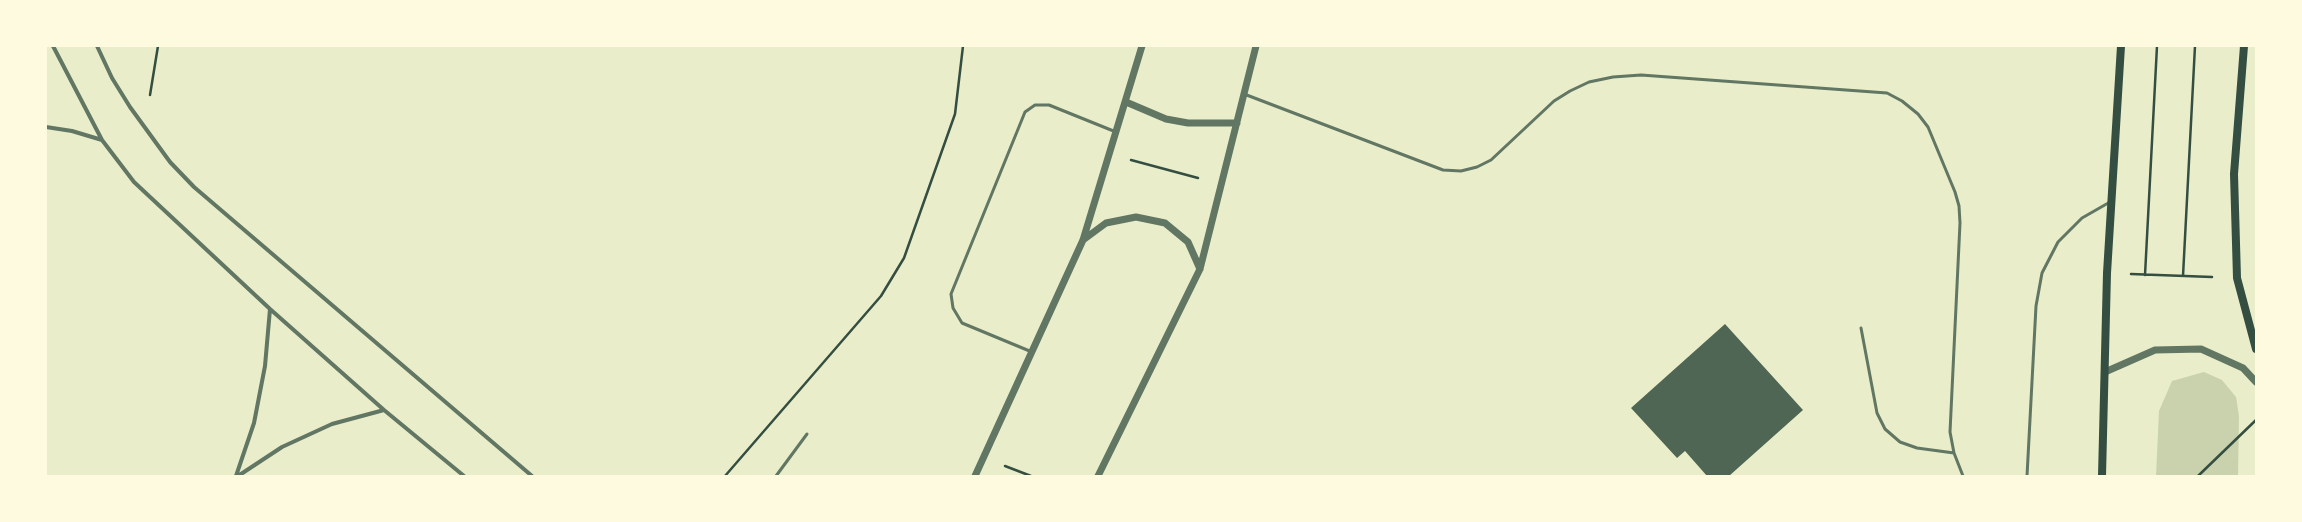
<!DOCTYPE html>
<style>
body{margin:0}
#map{position:relative;width:2302px;height:522px;overflow:hidden;background:#e9edc9;font-family:Jost,sans-serif}
canvas{display:block}
.frame{position:absolute;inset:0;border:47px solid #fefae0;pointer-events:none}
</style>
<div id="map">
<canvas width="2302" height="522"></canvas>
<div class="frame"></div>
</div>
<script>
const context = document.querySelector('canvas').getContext('2d');
context.lineJoin = 'round';
function paint(path, color) {
  context.fillStyle = color;
  context.fill(path, 'evenodd');
}
function toPath(rows) {
  const path = new Path2D();
  for (const r of rows) {
    path.moveTo(r[0], r[1]);
    for (let i = 2; i < r.length; i += 2) path.lineTo(r[i], r[i + 1]);
  }
  return path;
}
function strokePath(path, color, width, dash) {
  context.strokeStyle = color;
  context.lineWidth = width;
  context.lineCap = dash ? 'butt' : 'round';
  context.setLineDash(dash || []);
  context.stroke(path);
}
paint(toPath([
 [2204,372,2222,380,2236,397,2239,416,2238,476,2156,476,2159,411,2172,381]
]), '#cad2ad');
paint(toPath([
 [1725,324,1803,410,1729,476,1707,476,1685,451,1677,458,1631,408]
]), '#4f6655');
strokePath(toPath([
 [150,95,158,46],
 [1131,160,1198,178],
 [2131,274,2212,277],
 [2145,275,2157,46],
 [2183,276,2195,46],
 [1005,466,1031,476],
 [725,476,881,296,904,258,955,114,963,46],
 [2198,476,2256,420]
]), '#344e41', 2.5);
strokePath(toPath([
 [1244,94,1443,170,1461,171,1477,167,1491,160,1554,101,1570,91,1589,82,1613,77,1641,75,1887,93,1902,101,1918,114,1928,127,1955,192,1959,206,1960,223,1950,432,1954,453,1963,476],
 [1861,328,1877,413,1885,429,1900,442,1917,448,1954,453],
 [1032,352,962,323,953,308,951,294,1025,112,1035,105,1049,105,1116,132],
 [776,476,807,434],
 [2027,476,2036,306,2042,273,2058,242,2082,218,2110,202]
]), '#617663', 3);
strokePath(toPath([
 [53,46,102,140,134,182,270,309,384,410,464,476],
 [97,46,112,78,130,107,170,162,194,187,532,476],
 [46,127,72,131,102,140],
 [236,476,254,423,265,366,270,309],
 [238,476,282,447,332,424,384,410]
]), '#617663', 4);
strokePath(toPath([
 [1126,102,1166,119,1188,123,1237,123],
 [1083,240,1106,223,1136,217,1165,223,1188,242,1200,269],
 [2105,372,2155,350,2201,349,2243,368,2256,382],
 [975,476,1083,240,1142,46],
 [1098,476,1200,269,1256,46]
]), '#617663', 7);
strokePath(toPath([
 [2244,46,2234,174,2237,278,2256,349],
 [2102,476,2107,273,2121,46]
]), '#344e41', 8);
</script>
